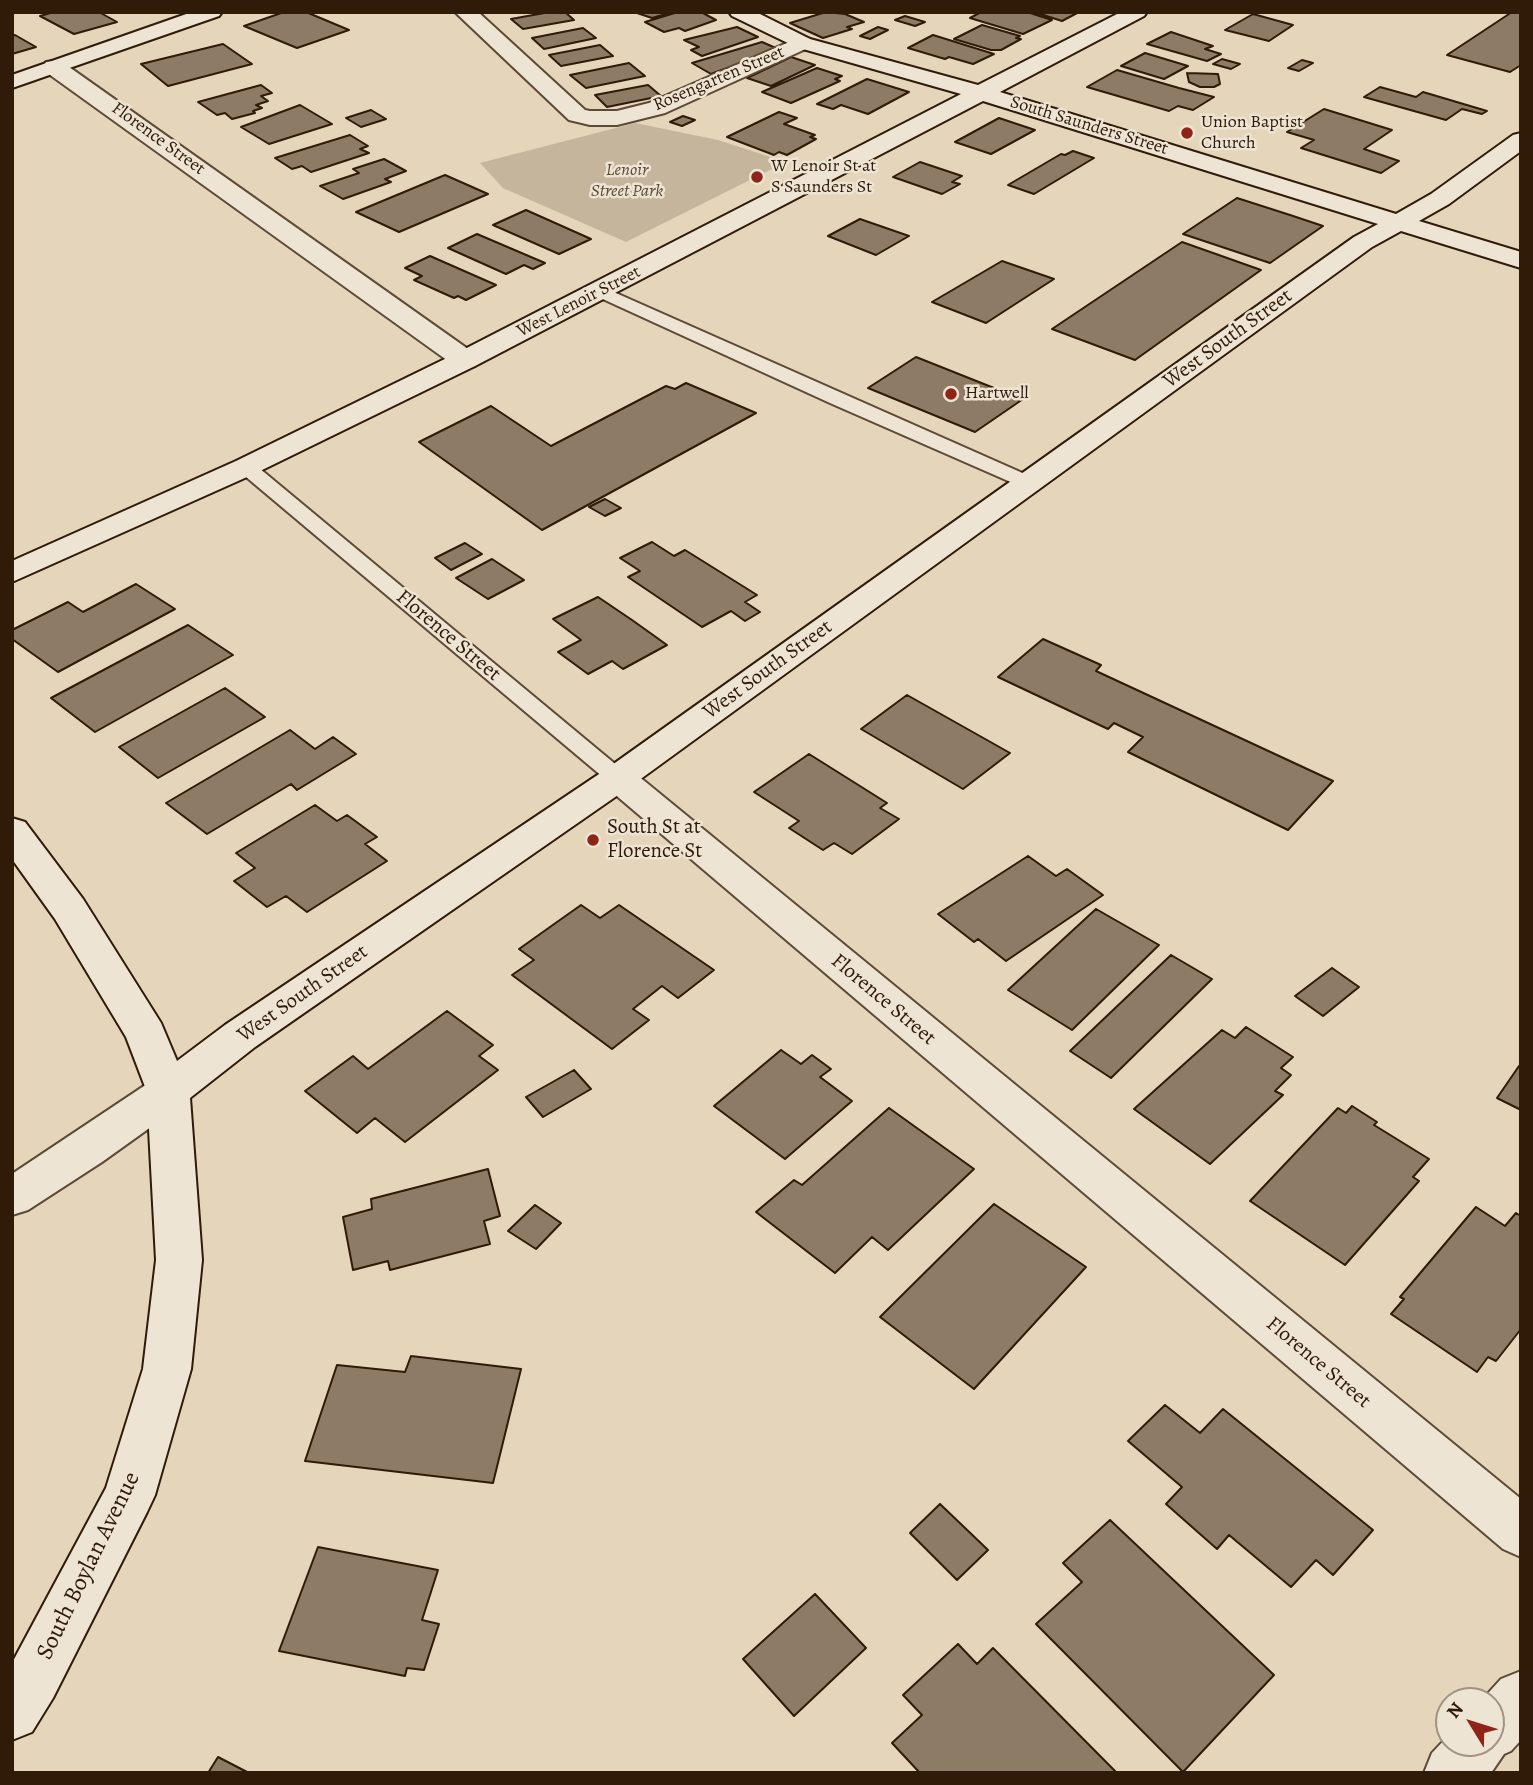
<!DOCTYPE html>
<style>
body{margin:0}
#map{position:relative;width:1533px;height:1785px;overflow:hidden;background:#e4d5bb;font-family:Alegreya,serif}
canvas{display:block}
.frame{position:absolute;inset:0;border:14px solid #301a08;pointer-events:none}
.north{position:absolute;left:1435px;top:1687px;width:70px;height:70px;box-sizing:border-box;background:#ede4d3;border:2px solid #a19382;border-radius:50%;rotate:308deg;font-size:19px;font-weight:700;line-height:28px;text-align:center;color:#301a08}
.north::after{content:'';display:block;margin:auto;width:24px;height:32px;background:#8f2418;clip-path:polygon(50% 0,100% 100%,50% 72%,0 100%)}
</style>
<div id="map">
<canvas width="1533" height="1785"></canvas>
<div class="frame"></div>
<div class="north">N</div>
</div>
<script>
const context = document.querySelector('canvas').getContext('2d');
context.lineJoin = 'round';
function paint(path, color) {
  context.fillStyle = color;
  context.fill(path, 'evenodd');
}
function toPath(rows) {
  const path = new Path2D();
  for (const r of rows) {
    path.moveTo(r[0], r[1]);
    for (let i = 2; i < r.length; i += 2) path.lineTo(r[i], r[i + 1]);
  }
  return path;
}
function strokePath(path, color, width, dash) {
  context.strokeStyle = color;
  context.lineWidth = width;
  context.lineCap = dash ? 'butt' : 'round';
  context.setLineDash(dash || []);
  context.stroke(path);
}
function drawText(font, color, halo, rows, align = 'center') {
  context.font = font + ' Alegreya,serif';
  context.lineWidth = 5;
  context.setLineDash([]);
  context.textBaseline = 'middle';
  context.strokeStyle = halo;
  context.fillStyle = color;
  for (const [text, x, y, turn = 0] of rows) {
    context.save();
    context.translate(x, y);
    context.rotate((+turn || 0) * Math.PI / 180);
    context.textAlign = isNaN(turn) ? turn : align;
    if (halo) context.strokeText(text, 0, 0);
    context.fillText(text, 0, 0);
    context.restore();
  }
}
paint(toPath([
 [635,123,718,140,786,162,626,242,503,188,480,163]
]), '#c5b59d');
const building = toPath([
 [54,12,99,12,117,22,74,34,40,16,54,12],
 [284,12,306,12,349,30,297,48,244,26,284,12],
 [550,12,565,12,574,20,523,29,511,19,550,12],
 [634,12,673,12,652,18,634,12],
 [678,12,701,12,716,20,685,31,679,28,664,32,645,22,678,12],
 [826,12,845,14,864,22,847,27,852,29,823,38,790,23,826,12],
 [981,12,1027,12,1052,20,1023,34,970,18,981,12],
 [1034,12,1079,12,1062,21,1034,12],
 [1512,12,1521,12,1521,65,1510,72,1447,55,1512,12],
 [1253,14,1293,25,1269,41,1225,30,1253,14],
 [905,16,925,22,915,26,895,20,905,16],
 [982,25,1020,36,1016,38,1021,39,1001,50,991,50,954,39,982,25],
 [737,27,758,37,702,56,691,50,699,47,684,40,737,27],
 [878,27,888,30,870,39,860,36,878,27],
 [583,28,596,38,544,49,532,38,583,28],
 [1171,32,1213,46,1205,49,1221,54,1207,61,1147,44,1171,32],
 [15,35,36,47,12,54,12,36,15,35],
 [933,35,994,54,973,64,949,57,945,59,908,48,933,35],
 [762,42,778,49,711,74,692,63,762,42],
 [223,44,252,64,168,86,141,64,223,44],
 [600,45,613,56,561,66,549,55,600,45],
 [1145,53,1188,66,1164,79,1121,66,1145,53],
 [791,57,815,65,771,86,747,78,791,57],
 [1222,59,1240,64,1231,69,1213,64,1222,59],
 [1302,60,1313,63,1299,71,1288,68,1302,60],
 [629,63,645,76,586,88,570,75,629,63],
 [817,68,842,76,835,79,840,81,791,103,762,92,817,68],
 [1117,70,1179,88,1214,97,1193,110,1178,106,1169,111,1087,87,1117,70],
 [1187,73,1218,74,1220,84,1214,87,1200,87,1189,82,1187,73],
 [867,79,909,92,868,114,841,105,833,109,817,104,867,79],
 [261,85,272,93,261,96,268,101,256,105,262,108,253,111,255,113,232,119,225,113,217,115,198,102,261,85],
 [648,85,661,96,607,107,595,95,648,85],
 [1380,87,1416,97,1423,92,1487,111,1482,114,1462,109,1446,120,1364,97,1380,87],
 [300,105,332,124,269,144,241,127,300,105],
 [1324,109,1392,130,1364,149,1399,161,1381,173,1301,148,1314,140,1287,132,1324,109],
 [371,110,386,119,361,127,346,118,371,110],
 [779,112,797,118,784,124,815,135,810,137,816,139,787,155,779,152,774,155,727,137,779,112],
 [683,116,695,120,682,126,670,122,683,116],
 [999,118,1035,130,991,154,955,142,999,118],
 [350,135,368,146,360,149,369,153,311,172,302,166,292,169,275,158,350,135],
 [1073,151,1094,158,1034,194,1008,185,1061,154,1065,155,1073,151],
 [384,159,406,171,385,179,391,182,343,199,320,186,359,173,353,169,384,159],
 [920,162,962,176,952,182,960,184,942,194,893,177,920,162],
 [445,175,488,194,399,232,356,212,445,175],
 [1237,198,1290,215,1323,226,1270,263,1183,234,1237,198],
 [526,210,591,239,559,254,493,225,526,210],
 [860,219,909,236,876,255,828,236,860,219],
 [477,234,545,263,533,269,524,265,506,274,448,248,477,234],
 [1182,242,1261,270,1135,360,1052,329,1182,242],
 [430,256,496,285,466,300,458,296,454,298,414,280,422,276,405,268,430,256],
 [1002,261,1054,279,986,323,932,302,1002,261],
 [916,357,1004,392,1007,389,1026,397,975,432,868,388,916,357],
 [686,383,756,413,542,530,419,442,491,406,551,446,666,386,675,389,686,383],
 [605,499,621,508,605,516,589,507,605,499],
 [652,542,674,556,685,550,757,595,745,602,760,612,745,621,731,611,702,627,628,577,640,571,620,558,652,542],
 [465,543,482,554,451,570,435,558,465,543],
 [492,559,524,580,488,599,456,578,492,559],
 [136,584,175,609,58,672,12,639,12,630,68,602,83,612,136,584],
 [598,597,632,620,667,645,623,669,612,661,588,674,558,652,581,640,553,619,598,597],
 [188,625,233,655,95,732,51,698,188,625],
 [1043,639,1101,665,1096,671,1333,781,1288,830,1128,752,1143,737,1114,723,1108,729,998,677,1043,639],
 [225,688,265,717,158,778,119,747,225,688],
 [907,695,1010,753,963,789,861,729,907,695],
 [290,730,315,749,333,737,356,754,297,790,291,784,207,834,166,803,290,730],
 [809,754,887,803,880,808,899,819,852,854,834,843,823,850,789,828,799,821,754,792,809,754],
 [315,805,337,821,347,815,377,837,365,844,387,861,307,912,286,896,267,907,234,881,255,868,236,853,315,805],
 [1028,856,1056,876,1067,869,1103,895,1006,961,978,939,974,942,938,914,1028,856],
 [581,905,600,918,619,905,714,970,678,998,662,986,633,1009,649,1020,612,1049,512,975,534,960,519,949,581,905],
 [1096,909,1159,945,1072,1030,1008,990,1096,909],
 [1171,955,1212,979,1111,1078,1070,1051,1171,955],
 [1332,968,1359,987,1323,1016,1295,996,1332,968],
 [447,1011,493,1045,479,1056,498,1070,405,1142,375,1118,357,1133,305,1091,353,1056,368,1069,447,1011],
 [1246,1027,1293,1057,1281,1068,1291,1075,1275,1091,1283,1095,1210,1164,1134,1109,1222,1030,1235,1038,1246,1027],
 [781,1050,801,1064,812,1055,831,1069,820,1077,852,1101,785,1159,714,1106,781,1050],
 [1519,1066,1521,1067,1521,1110,1497,1098,1519,1066],
 [574,1070,591,1089,543,1117,526,1097,574,1070],
 [1352,1106,1377,1122,1374,1125,1429,1159,1413,1177,1419,1181,1345,1265,1250,1201,1338,1108,1346,1113,1352,1106],
 [889,1108,974,1169,888,1250,872,1237,835,1273,756,1212,794,1180,802,1185,889,1108],
 [488,1169,500,1216,484,1221,490,1244,390,1270,388,1261,353,1270,343,1217,372,1209,371,1199,488,1169],
 [994,1204,1086,1267,974,1389,880,1317,994,1204],
 [535,1205,561,1223,536,1249,508,1231,535,1205],
 [1476,1207,1505,1226,1516,1213,1521,1216,1521,1329,1496,1361,1488,1357,1477,1372,1391,1314,1404,1299,1400,1297,1476,1207],
 [411,1356,521,1369,493,1483,305,1461,337,1365,405,1372,411,1356],
 [1165,1405,1200,1433,1223,1409,1373,1530,1333,1575,1316,1560,1291,1587,1229,1535,1217,1549,1166,1504,1182,1487,1128,1441,1165,1405],
 [940,1504,988,1550,957,1580,910,1533,940,1504],
 [1110,1520,1274,1675,1183,1772,1036,1624,1082,1582,1063,1563,1110,1520],
 [318,1547,438,1570,422,1620,439,1624,424,1670,407,1668,405,1676,279,1651,318,1547],
 [815,1594,866,1648,794,1716,743,1659,815,1594],
 [958,1644,977,1664,993,1648,1117,1773,920,1773,892,1743,922,1715,903,1695,958,1644],
 [218,1757,249,1773,208,1773,218,1757]
]);
paint(building, '#8e7b65');
strokePath(building, '#301a08', 2);
const lane = toPath([
 [600,286,1036,479,1039,483,1029,489,1022,487,830,403,594,295,592,291,594,287,600,286],
 [246,461,253,463,626,773,629,778,626,783,618,786,610,783,239,471,237,467,239,463,246,461]
]);
const street = toPath([
 [455,12,478,12,585,110,590,111,617,111,649,103,796,39,803,37,810,39,813,43,810,47,665,113,617,125,590,125,569,120,455,12],
 [54,61,62,62,475,354,479,360,475,366,465,368,455,366,46,72,43,67,46,62,54,61],
 [618,766,631,770,1521,1499,1521,1557,1503,1549,605,786,600,778,605,770,618,766],
 [168,1075,183,1080,189,1092,183,1104,102,1162,28,1210,12,1215,12,1174,153,1080,168,1075],
 [1521,1671,1521,1740,1511,1751,1504,1754,1491,1773,1424,1773,1432,1753,1449,1735,1449,1743,1491,1743,1491,1701,1481,1701,1501,1679,1521,1671]
]);
const secondary = toPath([
 [192,12,222,12,219,16,12,88,12,75,192,12],
 [729,12,756,12,810,39,978,85,1121,12,1147,12,1144,16,1000,92,1396,214,1431,194,1513,135,1521,133,1521,151,1449,204,1419,221,1521,252,1521,268,1401,231,1372,247,631,786,255,1047,190,1098,202,1260,191,1369,155,1495,147,1512,53,1698,32,1732,12,1740,12,1663,106,1488,143,1369,156,1260,147,1092,126,1037,55,919,12,859,12,818,25,822,83,899,161,1023,177,1061,225,1025,605,770,1354,237,1378,224,983,101,475,366,256,473,12,582,12,561,236,461,455,354,961,94,796,47,732,16,729,12]
]);
strokePath(lane, '#5d4935', 4);
strokePath(street, '#5d4935', 4);
strokePath(secondary, '#301a08', 4);
paint(lane, '#ede4d3');
paint(street, '#ede4d3');
paint(secondary, '#ede4d3');
for (const [x, y, r, color] of [
 [1187,133,7,"#8f2418"],
 [757,177,7,"#8f2418"],
 [951,394,7,"#8f2418"],
 [593,840,7,"#8f2418"]
]) {
  const dot = new Path2D();
  dot.arc(x, y, r, 0, 2 * Math.PI);
  context.fillStyle = color;
  context.fill(dot);
  strokePath(dot, '#ede4d3', 2.5);
}
drawText('18px', '#301a08', '#ede4d3', [
 ["Rosengarten Street",719,79,-23],
 ["South Saunders Street",1089,126,17],
 ["Florence Street",158,139,36],
 ["West Lenoir Street",579,302,-27]
]);
drawText('18px', '#301a08', '#ede4d3', [
 ["Union Baptist",1201,123],
 ["Church",1201,144],
 ["W Lenoir St at",771,167],
 ["S Saunders St",771,188],
 ["Hartwell",965,394]
], 'left');
drawText('italic 18px', '#5d4835', '#ede4d3', [
 ["Lenoir",627,171],
 ["Street Park",627,192]
]);
drawText('21px', '#301a08', '#ede4d3', [
 ["West South Street",1228,339,-36],
 ["Florence Street",448,636,40],
 ["West South Street",768,670,-36],
 ["West South Street",303,994,-35],
 ["Florence Street",883,1000,40],
 ["Florence Street",1318,1363,40]
]);
drawText('21px', '#301a08', '#ede4d3', [
 ["South St at",607,828],
 ["Florence St",607,852]
], 'left');
drawText('24px', '#301a08', '#ede4d3', [
 ["South Boylan Avenue",89,1566,-64]
]);
</script>
